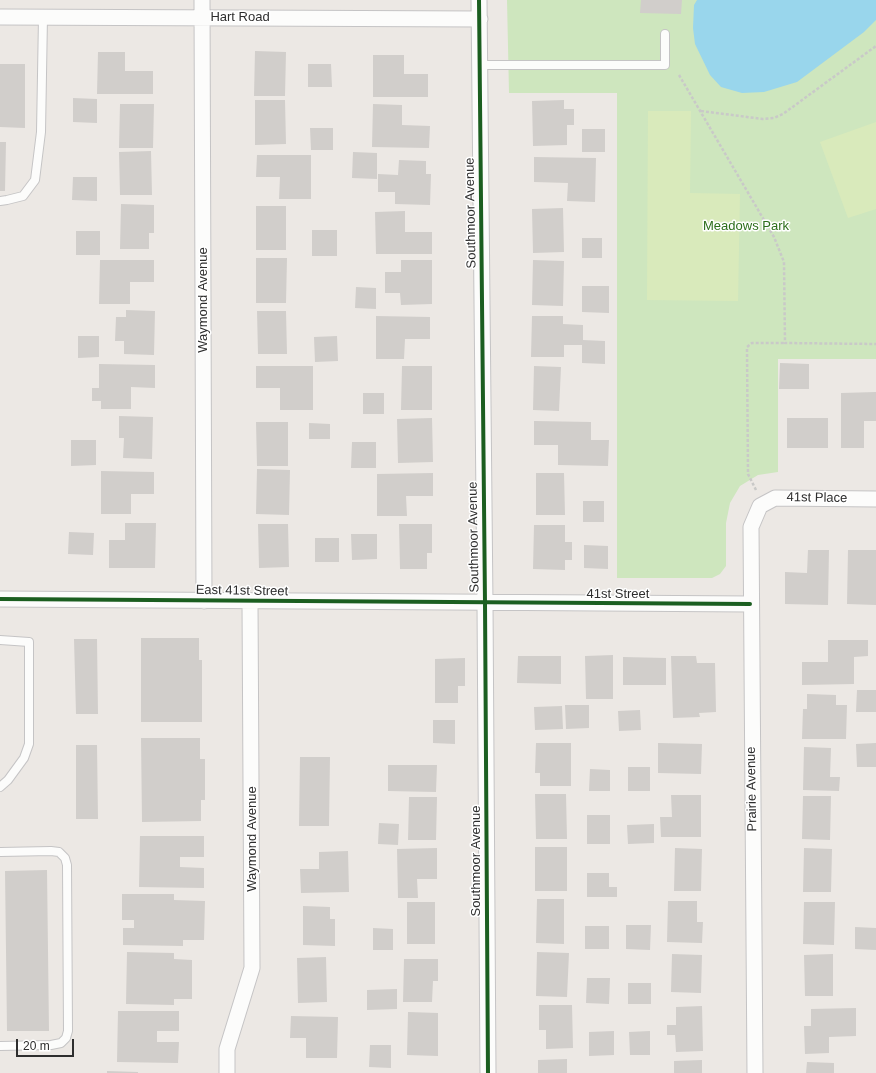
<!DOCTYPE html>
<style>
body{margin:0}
#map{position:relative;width:876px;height:1073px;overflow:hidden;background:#ece8e4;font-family:Arial,sans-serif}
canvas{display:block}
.scale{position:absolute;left:16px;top:1039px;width:58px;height:18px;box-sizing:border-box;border:2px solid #2e2e2e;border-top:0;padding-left:5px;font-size:12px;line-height:14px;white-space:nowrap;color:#2e2e2e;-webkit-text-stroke:3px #fff;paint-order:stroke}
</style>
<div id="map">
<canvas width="876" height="1073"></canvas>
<div class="scale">20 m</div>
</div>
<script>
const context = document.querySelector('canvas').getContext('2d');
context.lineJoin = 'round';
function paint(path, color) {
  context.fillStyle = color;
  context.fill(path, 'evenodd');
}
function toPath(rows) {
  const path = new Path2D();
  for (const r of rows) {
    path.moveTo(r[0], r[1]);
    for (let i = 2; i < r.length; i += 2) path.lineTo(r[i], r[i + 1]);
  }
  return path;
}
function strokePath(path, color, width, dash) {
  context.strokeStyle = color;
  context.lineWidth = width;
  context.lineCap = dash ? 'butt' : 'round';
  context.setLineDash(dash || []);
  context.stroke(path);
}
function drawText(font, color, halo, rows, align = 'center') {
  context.font = font + ' Arial,sans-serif';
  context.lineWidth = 3;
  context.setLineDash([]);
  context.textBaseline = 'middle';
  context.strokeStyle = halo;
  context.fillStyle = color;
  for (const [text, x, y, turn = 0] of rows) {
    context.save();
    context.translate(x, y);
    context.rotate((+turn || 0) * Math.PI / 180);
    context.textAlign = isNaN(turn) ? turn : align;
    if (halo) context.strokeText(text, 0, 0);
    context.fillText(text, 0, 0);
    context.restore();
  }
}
paint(toPath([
 [507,0,876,0,876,359,778,359,778,472,758,475,740,486,730,503,726,523,726,566,720,574,712,578,617,578,617,93,509,93]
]), '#cee6be');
paint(toPath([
 [648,111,691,111,690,193,740,194,738,301,647,300],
 [876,122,876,209,848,218,820,142]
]), '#d9eabb');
paint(toPath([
 [697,0,876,0,876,20,864,32,797,82,764,92,742,93,721,87,710,75,695,44,693,28,694,5]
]), '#99d6ec');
paint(toPath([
 [641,0,682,0,681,14,640,13],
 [255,51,286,52,285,96,254,96],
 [98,52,125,52,125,71,153,71,153,94,97,94],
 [373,55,404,55,404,74,428,74,428,97,373,97],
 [0,64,25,64,25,128,0,127],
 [308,64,331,64,332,87,308,87],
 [73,98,97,99,97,123,73,122],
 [255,100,285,100,286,144,255,145],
 [564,100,564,109,574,109,574,125,567,125,567,145,533,146,532,101],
 [120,104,154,104,153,148,119,148],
 [373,104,402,105,402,125,430,126,429,148,372,147],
 [310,128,333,128,333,150,311,150],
 [582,129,605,129,605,152,582,152],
 [0,142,6,142,5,191,0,191],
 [151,151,152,195,120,195,119,152],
 [353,152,377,153,377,179,352,178],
 [257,155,311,155,311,199,279,199,280,177,256,177],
 [534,157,596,158,595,202,567,201,568,183,534,182],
 [399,160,426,161,426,174,431,174,430,205,395,204,395,192,378,192,378,174,398,175],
 [73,177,97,177,97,201,72,200],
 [121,204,154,205,154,233,149,233,149,249,120,249],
 [256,206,286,206,286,250,256,250],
 [563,208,564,252,533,253,532,209],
 [405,211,405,232,432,232,432,254,376,254,375,212],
 [312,230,337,230,337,256,312,256],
 [76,231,100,231,100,255,76,255],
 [582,238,602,238,602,258,582,258],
 [256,258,287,258,286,303,256,303],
 [100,260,154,260,154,282,130,282,130,304,99,304],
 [401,260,432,260,432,304,401,305,400,293,385,293,385,272,401,272],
 [533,260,564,261,563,306,532,305],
 [582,286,609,286,609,313,582,312],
 [356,287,376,288,376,309,355,308],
 [126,310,155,311,154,355,124,354,124,341,115,341,116,317,126,317],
 [257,311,286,311,287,354,258,354],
 [376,316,430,317,430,339,405,339,404,359,376,359],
 [532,316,563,316,563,324,583,325,583,340,605,341,605,364,582,363,582,345,564,345,564,357,531,357],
 [78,336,99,336,99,357,78,358],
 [337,336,338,361,315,362,314,337],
 [780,363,809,364,809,389,779,389],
 [99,364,155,365,155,388,131,387,131,409,101,409,101,401,92,401,92,388,99,388],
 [256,366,313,366,313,410,280,410,280,388,256,388],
 [402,366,432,366,432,410,401,410],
 [534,366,561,367,559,411,533,410],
 [876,392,876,421,864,421,864,448,841,448,841,393],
 [363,393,384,393,384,414,363,414],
 [119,416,153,417,152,459,123,458,124,438,119,438],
 [432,418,433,462,398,463,397,419],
 [787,418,828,418,828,448,787,448],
 [534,421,591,422,591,440,609,440,608,466,558,465,558,445,534,445],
 [256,422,288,422,288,466,257,466],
 [309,423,330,424,330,439,309,439],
 [71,440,96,440,96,465,71,466],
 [352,442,376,442,376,468,351,468],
 [257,469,290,470,289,515,256,514],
 [101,471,154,472,154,494,131,494,131,514,101,514],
 [433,473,433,496,406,496,407,516,377,516,377,474],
 [536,473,564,473,565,515,536,515],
 [583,501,604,501,604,522,583,522],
 [125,523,156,523,155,568,109,568,109,540,125,540],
 [258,524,288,524,289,567,259,568],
 [399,524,432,524,432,553,427,553,427,569,400,569],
 [534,525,565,525,565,542,572,542,572,560,565,560,565,570,533,569],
 [69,532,94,533,93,555,68,554],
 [351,534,377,534,377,559,352,560],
 [315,538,339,538,339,562,315,562],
 [584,545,608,546,608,569,584,568],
 [808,550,829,550,828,605,785,604,785,572,807,573],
 [848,550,876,550,876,605,847,604],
 [141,638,199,638,199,660,202,660,202,722,141,722],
 [74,639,97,639,98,714,76,714],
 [828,640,868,640,868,656,854,657,854,684,802,685,802,662,828,662],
 [613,655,613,699,586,699,585,656],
 [518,656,561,656,561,684,517,683],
 [671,656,696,656,697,663,715,663,716,712,699,713,700,717,673,718],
 [623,657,666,658,666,685,623,685],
 [465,658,465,686,458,686,458,703,435,703,435,659],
 [857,690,876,690,876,712,856,712],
 [807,694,836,695,836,705,847,705,846,739,802,739,803,709,807,709],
 [565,705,589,705,589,728,566,729],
 [562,706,563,729,535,730,534,707],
 [640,710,641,730,619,731,618,711],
 [433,720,455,720,455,744,433,743],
 [141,738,200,738,200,759,205,759,205,800,201,800,201,821,142,822],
 [536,743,571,743,571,786,540,786,540,773,535,773],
 [658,743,702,744,701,774,658,773],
 [876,743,876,767,857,767,856,744],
 [76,745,97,745,98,819,76,819],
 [804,747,831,748,830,777,840,777,839,791,803,790],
 [300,757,330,757,329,826,299,826],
 [388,765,437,765,436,792,388,791],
 [628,767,650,767,650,791,628,791],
 [590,769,610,770,610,791,589,791],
 [535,794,566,794,567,839,536,839],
 [671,795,701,795,701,837,661,837,660,817,672,817],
 [803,796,831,796,830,840,802,839],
 [409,797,437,797,436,840,408,840],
 [587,815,610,815,610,844,587,844],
 [379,823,399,824,398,845,378,844],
 [654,824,654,843,628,844,627,825],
 [140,836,204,836,204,857,180,857,180,867,204,868,204,888,139,887],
 [535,847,567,847,567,891,535,891],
 [437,848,437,879,417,879,418,898,398,898,397,849],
 [675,848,702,849,701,891,674,891],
 [804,848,832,849,831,892,803,892],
 [348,851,349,892,301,893,300,869,319,869,319,852],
 [47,870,49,1031,7,1031,5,871],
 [587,873,609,873,609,887,617,887,617,897,587,897],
 [122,894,174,894,174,900,205,901,204,940,183,940,183,946,123,945,123,928,134,928,134,920,122,920],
 [537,899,564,899,564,944,536,943],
 [668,901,697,901,697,922,703,922,702,943,667,942],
 [407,902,435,902,435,944,407,944],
 [804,902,835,902,834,945,803,944],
 [303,906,330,907,330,919,335,919,335,946,303,945],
 [626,925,651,925,650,950,626,949],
 [585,926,609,926,609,949,585,949],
 [855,927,876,928,876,950,855,949],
 [373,928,393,929,393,950,373,950],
 [127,952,174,953,174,959,192,960,192,999,174,999,174,1005,126,1004],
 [537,952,569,953,567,997,536,996],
 [672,954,702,955,701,993,671,992],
 [833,954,833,996,805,996,804,955],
 [326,957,327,1002,298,1003,297,958],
 [404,959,438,959,438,981,433,981,432,1002,403,1002],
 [587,978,610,978,609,1004,586,1003],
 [628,983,651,983,651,1004,628,1004],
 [397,989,397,1009,367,1010,367,990],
 [539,1005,572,1005,573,1048,546,1049,546,1030,539,1030],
 [702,1006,703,1051,676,1052,675,1035,667,1035,667,1025,676,1025,676,1007],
 [856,1008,856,1036,829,1037,829,1053,805,1054,804,1026,811,1026,811,1009],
 [118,1011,179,1011,179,1031,157,1031,157,1042,179,1042,178,1063,117,1062],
 [408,1012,438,1013,438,1056,407,1055],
 [291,1016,338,1017,337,1058,306,1058,306,1038,290,1038],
 [614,1031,614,1055,589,1056,589,1032],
 [650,1031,650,1055,630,1055,629,1032],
 [370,1045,391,1045,391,1068,369,1067],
 [567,1059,567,1073,538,1073,538,1060],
 [702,1060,702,1073,674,1073,674,1061],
 [807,1062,834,1063,834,1073,806,1073],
 [107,1071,138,1072,138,1073,107,1073]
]), '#d1cecb');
const service = toPath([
 [480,65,665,65,665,34],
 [0,201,7,200,23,196,35,180,41,132,43,17],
 [0,640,29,642,29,744,24,758,8,780,0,787],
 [0,852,51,851,59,852,65,858,67,865,68,1031,66,1038,61,1043,51,1045,0,1046]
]);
const minor = toPath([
 [202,0,204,601],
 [479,0,485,603,488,1073],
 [0,17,480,19],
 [0,599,750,604],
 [227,1073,227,1049,252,968,250,602],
 [755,1073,751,527,760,506,775,498,876,499]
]);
strokePath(service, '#c5c4c5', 10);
strokePath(minor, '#c5c4c5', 17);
strokePath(toPath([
 [679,75,774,237,784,262,785,343,876,344],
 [701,111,763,119,774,118,783,114,876,46],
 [756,490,748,474,747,347,752,343,785,343]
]), '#c9c9c8', 2.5, [3, 2]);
strokePath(service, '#fcfcfb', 8);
strokePath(minor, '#fcfcfb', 15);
strokePath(toPath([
 [479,0,485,603,488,1073],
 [0,599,750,604]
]), '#1b5e20', 4);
drawText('13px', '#2e2e2e', '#fff', [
 ["Hart Road",240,17],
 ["Southmoor Avenue",471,213,-91],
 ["Waymond Avenue",203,300,-90],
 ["41st Place",817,498,1],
 ["Southmoor Avenue",474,537,-91],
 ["East 41st Street",242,591,1],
 ["41st Street",618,594],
 ["Prairie Avenue",752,789,-91],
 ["Waymond Avenue",252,839,-90],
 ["Southmoor Avenue",476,861,-90]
]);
drawText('13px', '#2c6e1b', '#fff', [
 ["Meadows Park",746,226]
]);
</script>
